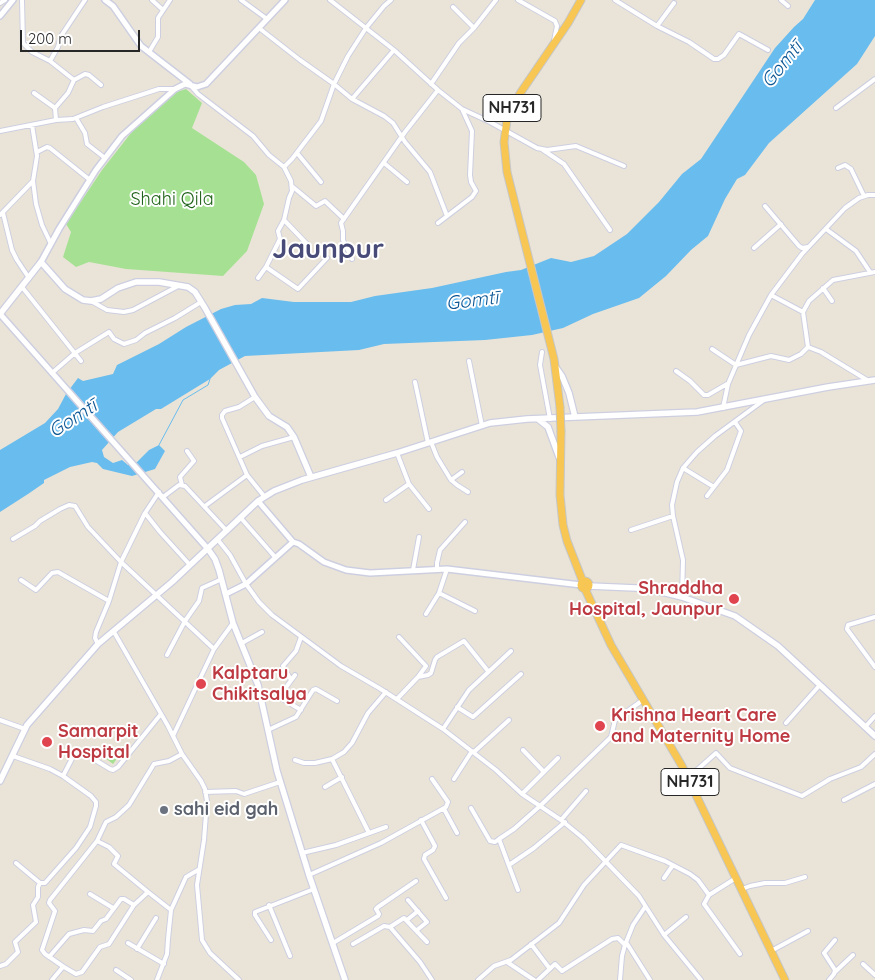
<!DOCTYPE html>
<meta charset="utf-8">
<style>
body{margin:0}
#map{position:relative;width:875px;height:980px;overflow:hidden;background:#eae4d8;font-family:Quicksand,sans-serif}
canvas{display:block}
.scale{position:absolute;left:20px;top:30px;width:120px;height:22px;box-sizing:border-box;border:2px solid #272727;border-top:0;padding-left:6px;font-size:15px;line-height:18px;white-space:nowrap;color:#272727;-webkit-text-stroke:4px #fff;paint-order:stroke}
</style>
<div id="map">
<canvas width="875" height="980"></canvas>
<div class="scale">200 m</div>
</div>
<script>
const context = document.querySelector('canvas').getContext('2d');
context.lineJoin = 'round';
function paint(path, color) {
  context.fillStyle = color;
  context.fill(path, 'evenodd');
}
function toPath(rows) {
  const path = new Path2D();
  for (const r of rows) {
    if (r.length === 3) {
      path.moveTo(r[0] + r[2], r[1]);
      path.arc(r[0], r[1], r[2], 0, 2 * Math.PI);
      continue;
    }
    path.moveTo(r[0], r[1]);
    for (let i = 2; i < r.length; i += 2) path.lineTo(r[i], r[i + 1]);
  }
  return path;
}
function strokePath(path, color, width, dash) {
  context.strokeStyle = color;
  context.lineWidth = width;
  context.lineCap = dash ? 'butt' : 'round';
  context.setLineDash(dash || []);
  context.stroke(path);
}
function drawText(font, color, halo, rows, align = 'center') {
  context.font = font + ' Quicksand,sans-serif';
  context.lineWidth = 4;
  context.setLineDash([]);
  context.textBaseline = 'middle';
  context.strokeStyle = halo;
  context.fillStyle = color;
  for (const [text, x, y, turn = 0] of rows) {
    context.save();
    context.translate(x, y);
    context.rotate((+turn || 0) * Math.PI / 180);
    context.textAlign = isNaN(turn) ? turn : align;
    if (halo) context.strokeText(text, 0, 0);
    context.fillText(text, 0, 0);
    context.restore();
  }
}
paint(toPath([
 [186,89,202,103,192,128,244,162,256,175,264,204,247,251,223,276,126,269,89,262,76,267,63,257,71,232,66,224,102,170,138,124,173,93],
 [105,746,119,756,113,764,100,754]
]), '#a6e193');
paint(toPath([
 [815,0,875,0,875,36,857,64,769,143,745,175,737,179,725,199,708,236,691,250,666,276,639,298,593,314,563,328,532,335,485,340,384,344,359,350,245,356,219,370,210,379,161,409,156,409,118,432,102,450,104,457,113,463,122,460,128,465,137,462,149,450,159,445,165,451,155,469,132,476,103,469,97,463,92,462,70,467,44,480,44,483,28,494,0,512,0,450,45,423,58,409,66,394,78,378,83,381,113,374,117,365,159,344,186,327,221,309,235,305,251,304,262,298,294,302,351,302,375,296,432,288,506,272,521,270,551,258,571,262,594,256,627,234,659,202,682,174,701,159,775,48,794,27,803,19]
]), '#69bcee');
strokePath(toPath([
 [159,445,183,400,208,385,210,379]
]), '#69bcee', 1);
const minor = toPath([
 [22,0,23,43,32,52,50,61,74,80,68,93,55,108,56,120],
 [152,0,163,10],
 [241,0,267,19],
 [330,0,394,50,438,90,462,109,490,122,537,148,547,150,576,146,624,166],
 [518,0,555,21,557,26,554,41],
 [615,0,657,26,689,42,714,59,718,59,724,55,739,34,768,50],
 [781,0,788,6],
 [0,3,5,0],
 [453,7,474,28],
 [657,26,674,3],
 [259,28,300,60,334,84,352,99,384,116,393,123,405,142,430,172,447,216],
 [149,52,158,37,158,18,170,0],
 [50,61,58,47,61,36,85,0],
 [74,80,85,74,89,75,101,85],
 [431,84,459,43,474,28,496,0],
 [191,86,198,94,253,136,269,155,284,167,291,181,292,191,289,198,284,220,278,231,280,239,266,267,258,278],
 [34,93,55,108],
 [352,99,394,50],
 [836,108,875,79],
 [76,118,85,133,87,144,105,158],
 [0,131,56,120,73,119,103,107,159,89,175,89],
 [543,150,564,164,610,230],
 [37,152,47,147,50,148,90,180],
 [297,153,321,182],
 [384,163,407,182],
 [284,167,292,159,321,121,334,84,348,56,366,28,384,6,391,0],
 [838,168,845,165,851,169,864,196],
 [33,181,36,204,42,225,51,244],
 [293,187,316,206,325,201,344,219],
 [765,206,799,246,802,248,808,247],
 [3,213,12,250,17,260,29,278],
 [0,215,33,181,37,156,32,125],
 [284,220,308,245],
 [438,223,472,197,476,191,471,182,470,175,472,131,462,109],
 [826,229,856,251,870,272],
 [754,248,781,224],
 [352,259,343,240,343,231,341,223,405,132,438,90],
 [266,267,298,289,327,258],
 [22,287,81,361],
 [823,288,832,301],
 [771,295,803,312],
 [91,301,107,310,124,312,133,310,180,285],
 [712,349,736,365,771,356,789,360,801,354,808,347],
 [542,352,540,365,550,419],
 [469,361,482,426],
 [676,371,690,381,704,395,708,395,727,384],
 [52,373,75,353,109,332,114,339,124,344,136,340,145,333,175,318,201,302],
 [867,380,821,352,808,347,803,312,809,301,833,280,875,272],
 [415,382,428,443],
 [255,397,239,407,225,411,222,415,222,418,247,475,264,496],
 [723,408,728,384,749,335,771,295,802,254,845,208,859,198,868,195,875,195],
 [431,442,437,457,451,480,457,485,468,492],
 [397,453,409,484,429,509],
 [240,457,262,446,294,437],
 [683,468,714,487],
 [451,480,462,472],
 [182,485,180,477,194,461,187,451],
 [707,496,727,470,741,431,735,422],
 [163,497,179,485,185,486,227,531],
 [386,500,409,484],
 [205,506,247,475],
 [145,513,160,532,190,565],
 [240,517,275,557],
 [631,530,673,516],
 [13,539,35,526,40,521,60,509,69,505,75,506,88,527,121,562,214,649],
 [218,540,230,555,246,584,259,602,272,615,341,666,379,688,443,729,496,770,522,794,561,820,583,838,639,896,664,935,701,980],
 [437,569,437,563,440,550,465,522],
 [413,570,419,537],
 [21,580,36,590,52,573,58,572,109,601],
 [439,593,475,611],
 [682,597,683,560,673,516,672,505,677,482,683,468,697,452,715,436,764,400],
 [426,614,439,593,447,569],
 [875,617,848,625,847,629,875,667],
 [114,632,168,726,182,754,201,781,205,789,207,801,204,840,197,885,202,940,210,953,239,980],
 [242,643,262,632],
 [98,644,95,638,96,632,109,601,121,562,145,513,159,492],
 [167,655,185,621,199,601,202,588,222,579],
 [295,675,279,697,301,710],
 [418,677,428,675,431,673,435,660,437,657,464,641,488,671],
 [291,680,283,666,296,651,301,637],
 [397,699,418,677,426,666,399,637],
 [457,707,473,717,521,674],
 [0,720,25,729],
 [786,723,819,686],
 [866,726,875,716],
 [443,729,469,690,511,651],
 [268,730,296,717,313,690,316,689,337,701],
 [173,736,214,649,233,623],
 [523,750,544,772],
 [474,752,509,720],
 [13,756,50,769,63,776,91,796,96,802,96,806,90,827,76,848,45,883,40,883,16,863],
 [332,759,369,833],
 [295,760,304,763,315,763,332,759,344,752,352,743,368,713,386,692],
 [63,776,77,749,110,769,113,770,118,767,161,714],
 [688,778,716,753,730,768,802,796,830,779,861,767,875,754],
 [454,779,472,751],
 [325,787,342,777],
 [205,792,236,791,244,794,280,782],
 [522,794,558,758],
 [844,800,875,784],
 [471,808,490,841,495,842,499,839,514,829,540,806,611,737,615,720,643,700],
 [444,809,457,833],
 [421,820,435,846,433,850,425,855,424,859,446,898],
 [561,820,586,791],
 [499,839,518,890],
 [97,841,109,847,118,856,114,864,148,892],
 [302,853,336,845,386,827],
 [509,865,534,848,565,822],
 [309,875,381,843,446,807,448,802,432,779],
 [664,878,673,865],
 [736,878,709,895,704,904,740,954],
 [742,889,750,886,765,883,785,883,805,877],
 [90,894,113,908],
 [408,900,427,922,417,930],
 [269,905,290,956],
 [407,920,418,911],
 [390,927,404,918,427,942],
 [664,935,686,917],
 [271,940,255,915,255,912,314,889],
 [626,942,650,980],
 [128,943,164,964],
 [333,943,378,916,379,914,376,909,378,907,416,881],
 [353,944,384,926,390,927,420,962,432,980],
 [531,944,550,969],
 [137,949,156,918],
 [771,951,808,931],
 [49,957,69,934,84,930,93,931,101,921,106,919,121,899,124,899,134,905],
 [507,962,534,980],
 [863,964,875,975],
 [0,966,6,964,18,952,15,942,36,922,33,905,38,897,38,887,40,883],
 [64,967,45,954,42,950,55,911,49,903,50,900,97,841,106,822,116,817,129,805,154,764,169,761,182,754],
 [116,970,131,980],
 [835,972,853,955],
 [52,980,62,968,64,967,76,974,82,972,100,947,109,944,134,905,148,892,171,910],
 [157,980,167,954,168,939,171,910,186,877,198,870],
 [478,980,494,966,511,960,559,923,584,885,621,845,665,861,690,874,698,880,709,895],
 [538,980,555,964,562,971,612,939,618,938,625,945],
 [620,980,622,956,625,945,633,925,645,907],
 [829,980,834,974,835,970,824,953,835,940]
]);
const tertiary = toPath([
 [105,0,113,6,141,46,190,84],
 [0,16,13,0],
 [41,262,59,229,96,170,122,136,175,89,185,84,197,87,206,84,285,0],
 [0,314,208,549],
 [258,501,293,542],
 [226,594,246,584,293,542,299,544,324,562,346,570,370,573,447,569,581,585]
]);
const secondary = toPath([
 [0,314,41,262,65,289,83,300,91,301,101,299,118,288,136,282,159,282,188,287,195,292,205,308,255,397,269,416,287,427,294,437,311,477],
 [555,366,562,376,569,393,575,417],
 [538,419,548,427,559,457],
 [208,549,215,559,219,570,233,623,258,685,277,771,309,875,345,980],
 [589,586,636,588,666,593,682,597,735,616,778,646,875,736],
 [0,781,27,725,98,644,172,582,258,501,274,491,302,480,397,453,490,423,527,419,697,412,828,387,875,380]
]);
const trunk = toPath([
 [560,407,554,359,507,172,504,142,507,120,512,107,521,92,568,23,581,0],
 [561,432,560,495,563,525,567,541,583,582],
 [585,585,4],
 [585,589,611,645,682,766,785,980]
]);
strokePath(minor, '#cdcfe1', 6);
strokePath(tertiary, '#cdcfe1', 8);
strokePath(secondary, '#cdcfe1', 8);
strokePath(trunk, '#c7c7c7', 9);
strokePath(minor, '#fff', 4);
strokePath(tertiary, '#fff', 5);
strokePath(secondary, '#fff', 5.5);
strokePath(trunk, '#f7c653', 7);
const trunkBridge = toPath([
 [560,407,561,432]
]);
strokePath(trunkBridge, '#c7c7c7', 9, []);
strokePath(trunkBridge, '#f7c653', 7);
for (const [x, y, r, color] of [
 [734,599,6,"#e0444e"],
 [201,684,6,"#e0444e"],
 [600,726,6,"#e0444e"],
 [47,742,6,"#e0444e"],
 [164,810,5,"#6b7280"]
]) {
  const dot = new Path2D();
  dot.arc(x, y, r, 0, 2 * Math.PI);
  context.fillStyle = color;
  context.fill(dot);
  strokePath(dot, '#fff', 2);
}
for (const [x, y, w] of [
 [512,108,58],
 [690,782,58]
]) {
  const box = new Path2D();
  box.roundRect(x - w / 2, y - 13.5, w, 27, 4);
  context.fillStyle = '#fff';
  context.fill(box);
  strokePath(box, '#272727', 1);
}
drawText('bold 16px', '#272727', null, [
 ["NH731",512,108],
 ["NH731",690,782]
]);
drawText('18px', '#206219', '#fff', [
 ["Shahi Qila",172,200]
]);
drawText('bold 18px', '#be3a42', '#fff', [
 ["Shraddha",723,589,"right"],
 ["Hospital, Jaunpur",723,610,"right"],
 ["Kalptaru",212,674],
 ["Chikitsalya",212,695],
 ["Krishna Heart Care",611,716],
 ["and Maternity Home",611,737],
 ["Samarpit",58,732],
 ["Hospital",58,753]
], 'left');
drawText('bold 18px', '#5b616d', '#fff', [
 ["sahi eid gah",174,810]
], 'left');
drawText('italic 19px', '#0d5795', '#fff', [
 ["Gomtī",782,65,-51],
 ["Gomtī",472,301,-7],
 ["Gomtī",73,419,-33]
]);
drawText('bold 28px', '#484b77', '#fff', [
 ["Jaunpur",328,250]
]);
</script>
